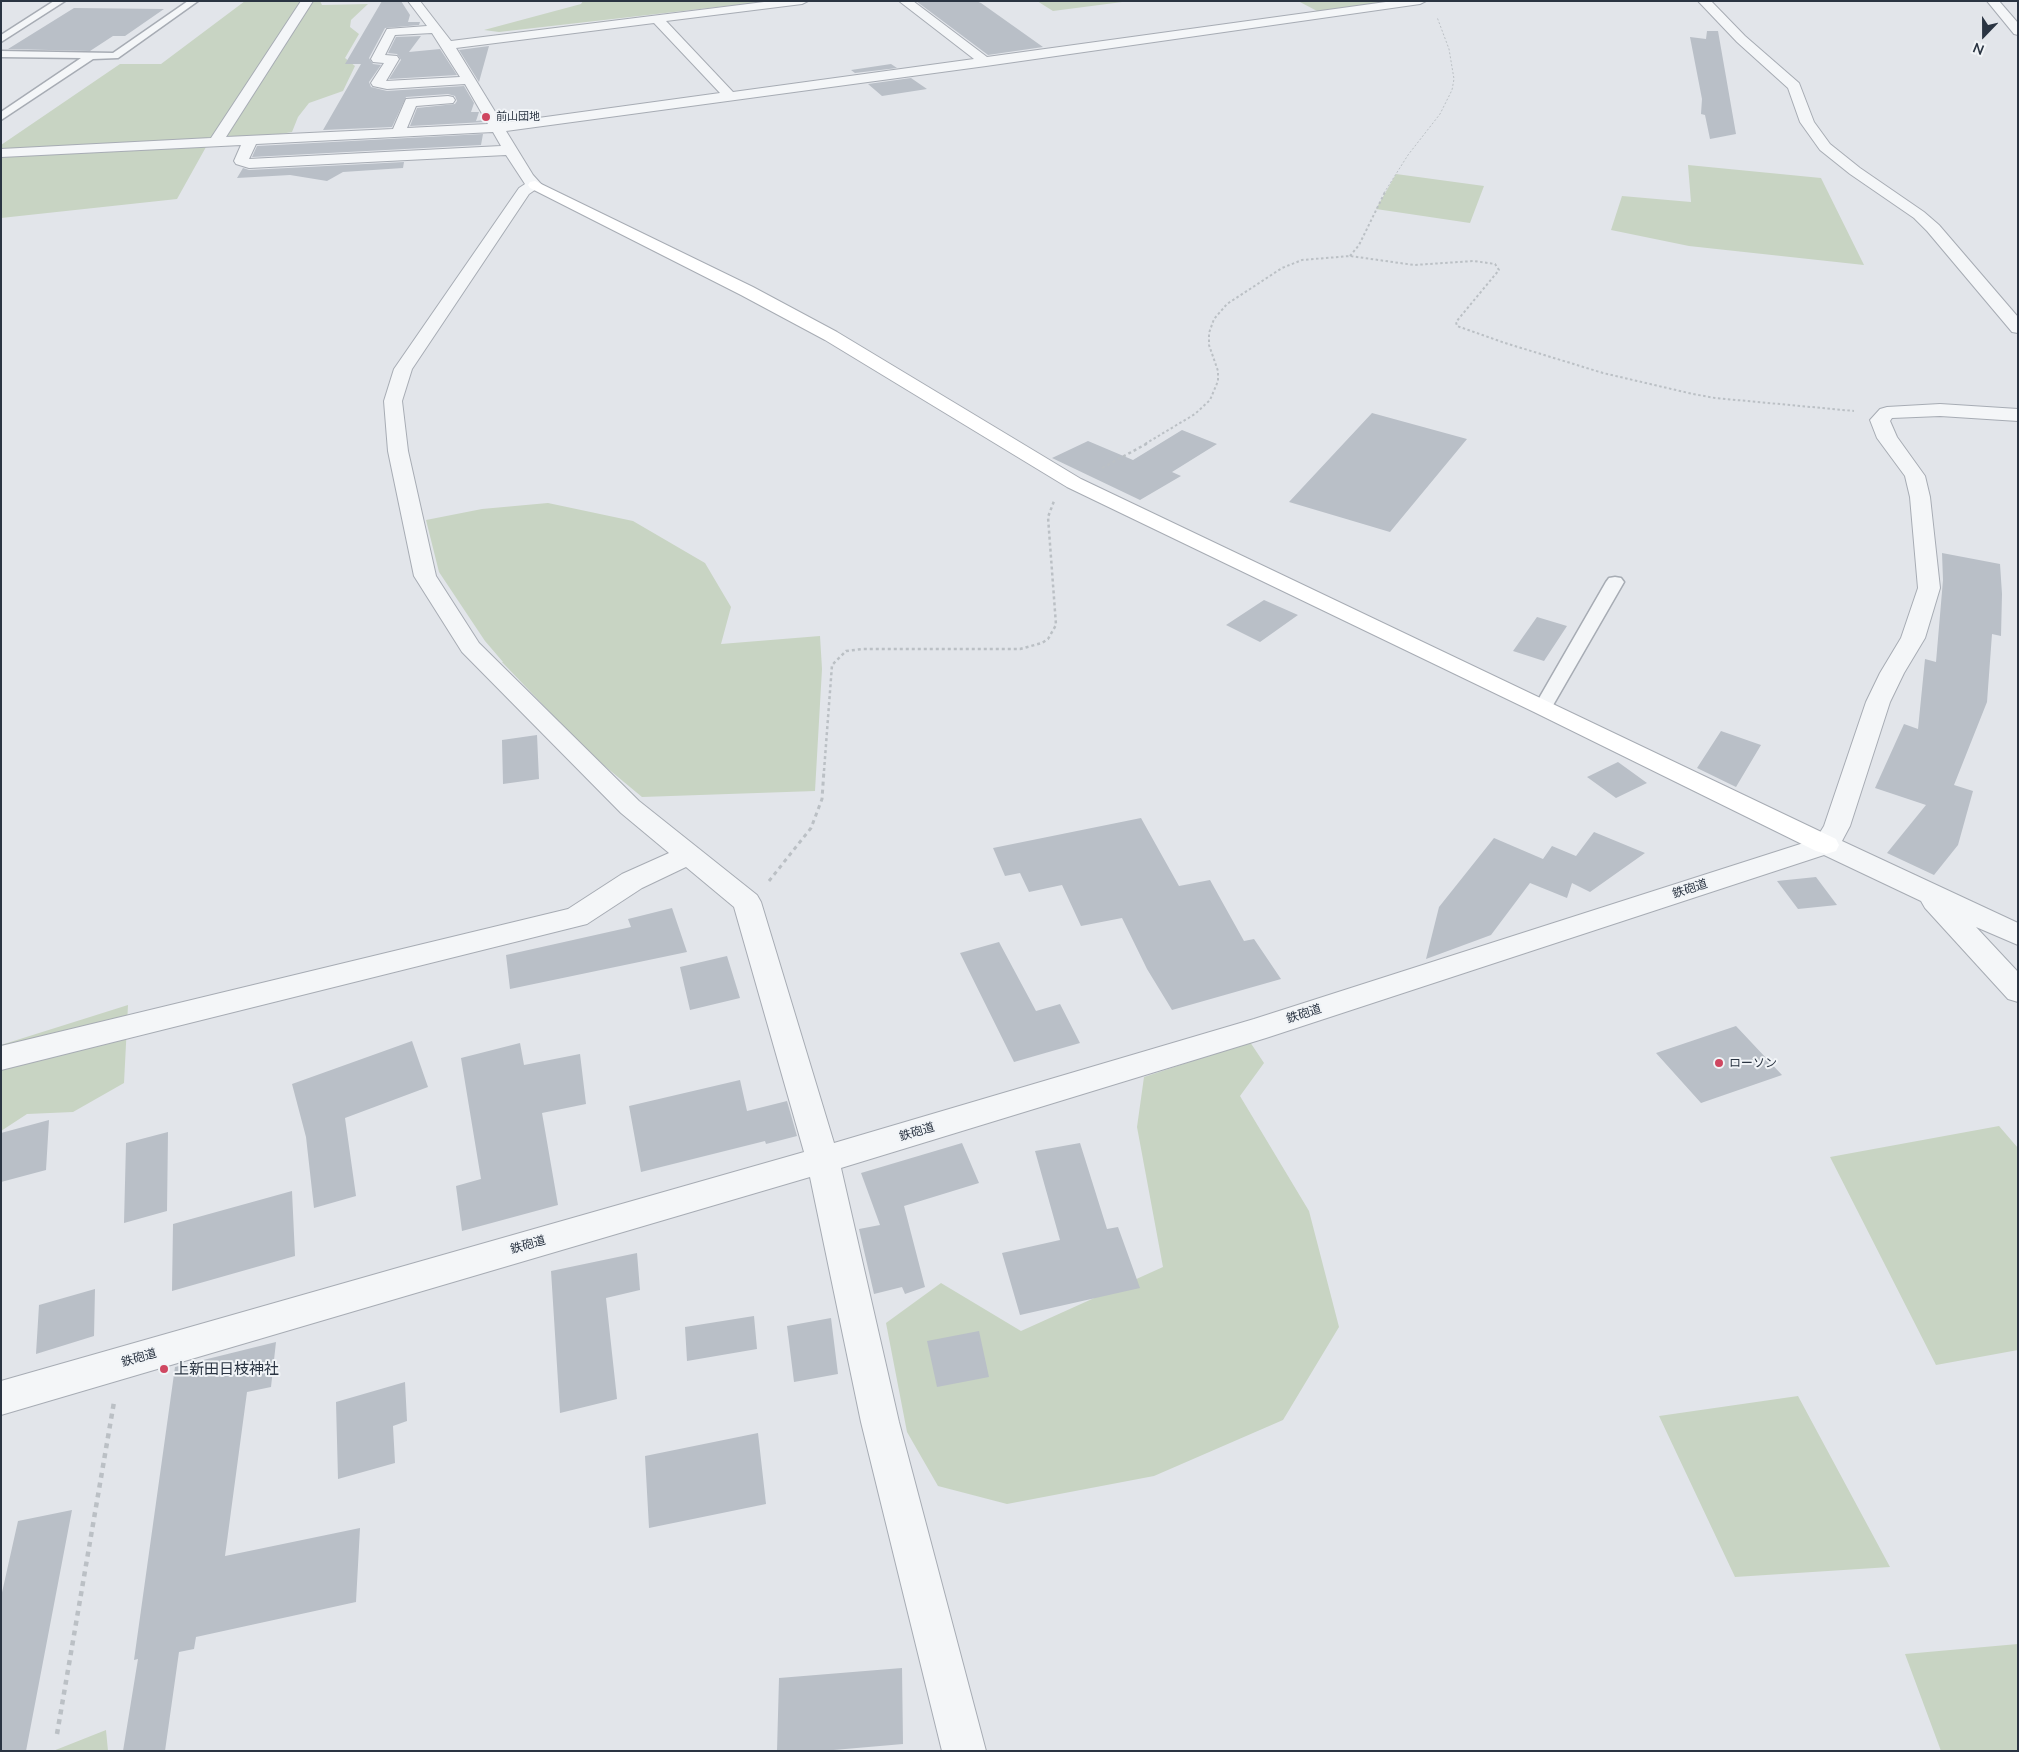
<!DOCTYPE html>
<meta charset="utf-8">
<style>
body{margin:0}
#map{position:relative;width:2019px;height:1752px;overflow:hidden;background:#e2e5ea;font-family:Mulish,sans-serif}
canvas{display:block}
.frame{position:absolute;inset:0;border:2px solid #2a3442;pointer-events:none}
.north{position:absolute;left:1959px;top:10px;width:50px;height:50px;-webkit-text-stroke:4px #f1f4f7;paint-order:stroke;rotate:202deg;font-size:14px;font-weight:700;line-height:20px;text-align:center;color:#2a3442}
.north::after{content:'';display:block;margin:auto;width:18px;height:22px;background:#2a3442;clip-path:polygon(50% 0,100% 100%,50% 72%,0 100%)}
</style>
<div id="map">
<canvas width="2019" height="1752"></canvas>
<div class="frame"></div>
<div class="north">N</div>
</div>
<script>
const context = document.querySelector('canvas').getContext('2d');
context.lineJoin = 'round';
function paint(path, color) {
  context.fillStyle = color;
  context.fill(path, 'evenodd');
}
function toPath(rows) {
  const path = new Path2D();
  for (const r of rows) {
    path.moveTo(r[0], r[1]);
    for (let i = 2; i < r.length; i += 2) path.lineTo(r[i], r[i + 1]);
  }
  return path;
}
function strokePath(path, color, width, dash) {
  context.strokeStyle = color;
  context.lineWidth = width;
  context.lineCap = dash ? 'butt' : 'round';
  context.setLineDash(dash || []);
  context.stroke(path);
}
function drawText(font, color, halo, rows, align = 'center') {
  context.font = font + ' Mulish,"Noto Sans JP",sans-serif';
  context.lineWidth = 4;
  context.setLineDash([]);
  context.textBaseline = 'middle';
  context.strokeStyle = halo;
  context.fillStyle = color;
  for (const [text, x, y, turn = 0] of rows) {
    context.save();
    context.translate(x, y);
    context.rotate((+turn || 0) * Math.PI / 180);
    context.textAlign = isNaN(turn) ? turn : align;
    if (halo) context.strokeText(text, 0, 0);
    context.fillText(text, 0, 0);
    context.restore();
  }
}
paint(toPath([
 [245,1,320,1,322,5,368,4,351,20,350,27,359,34,345,58,355,66,343,91,309,103,298,117,292,132,206,147,177,199,1,218,1,145,120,64,161,64],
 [583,1,770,1,499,32,484,30,581,4],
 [1037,1,1130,1,1053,11],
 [1298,1,1396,1,1319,12],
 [1688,165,1821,178,1864,265,1689,246,1611,230,1622,196,1691,202],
 [1396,174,1484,186,1470,223,1376,209],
 [548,503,633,521,705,563,731,607,721,644,820,636,822,669,815,791,642,797,589,753,502,662,503,662,485,641,439,572,426,520,482,509],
 [128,1005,124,1083,73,1112,27,1114,1,1131,1,1045],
 [1250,1042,1264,1063,1240,1096,1309,1211,1339,1327,1283,1420,1154,1476,1007,1504,938,1486,907,1432,886,1323,941,1283,1021,1331,1163,1267,1137,1127,1144,1077],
 [1999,1126,2018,1148,2018,1350,1936,1365,1830,1157],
 [1798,1396,1890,1567,1735,1577,1659,1416],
 [2018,1644,2018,1751,1941,1751,1905,1654],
 [106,1730,108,1751,53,1751]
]), '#c8d4c3');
paint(toPath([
 [382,1,401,1,410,15,408,22,420,22,419,25,385,28,369,58,373,64,381,65,369,82,371,87,387,91,464,86,474,103,471,112,479,112,476,121,484,120,485,122,410,126,417,108,455,104,457,101,455,96,448,94,406,97,392,127,323,130,361,64,345,64],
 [916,1,976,1,981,3,1043,47,988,55],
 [74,8,164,9,125,36,113,36,90,51,8,49],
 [1707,31,1718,31,1736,134,1710,139,1705,115,1701,114,1702,99,1690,37,1706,39],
 [421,36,409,52,440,49,457,75,389,79,401,60,397,54,388,53,396,37],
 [489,46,479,82,459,50],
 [891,64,897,68,855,73,851,70],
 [911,78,927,89,882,96,868,84],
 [483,134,481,145,252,157,257,146],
 [404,162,403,168,343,172,327,181,290,175,237,178,243,168,249,170],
 [1372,413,1467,439,1390,532,1289,502],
 [1182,430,1217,444,1172,472,1181,476,1140,500,1052,458,1088,441,1133,460],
 [1942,553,2000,564,2002,594,2001,636,1992,634,1987,702,1954,785,1973,791,1958,845,1934,875,1887,853,1926,805,1875,788,1904,724,1918,729,1925,659,1936,662,1943,580],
 [1264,600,1298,615,1260,642,1226,625],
 [1537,617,1567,626,1544,661,1513,651],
 [1721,731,1761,745,1736,787,1697,768],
 [537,735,539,779,503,784,502,740],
 [1618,762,1647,783,1616,798,1587,777],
 [1141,818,1179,886,1210,880,1244,941,1254,939,1281,979,1172,1010,1147,969,1122,918,1081,926,1062,885,1029,892,1020,873,1005,876,993,848],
 [1594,832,1645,853,1590,892,1572,883,1567,898,1530,883,1491,935,1426,959,1439,907,1494,838,1543,859,1552,846,1576,856],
 [1816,877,1837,905,1798,909,1777,881],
 [672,908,687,952,510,989,506,955,631,927,628,919],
 [999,942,1036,1011,1060,1004,1080,1043,1014,1062,960,953],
 [727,956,740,998,690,1010,680,967],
 [1736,1026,1782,1075,1701,1103,1656,1053],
 [412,1041,428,1087,345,1118,356,1196,314,1208,306,1137,292,1084],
 [520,1043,524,1065,580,1054,586,1104,542,1113,558,1205,462,1231,456,1186,481,1179,461,1058],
 [740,1080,747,1111,787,1101,797,1136,766,1144,765,1141,641,1172,629,1106],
 [49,1120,46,1170,1,1182,1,1133],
 [168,1132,167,1211,124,1223,126,1143],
 [962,1143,979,1183,904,1206,925,1287,905,1294,902,1287,874,1294,859,1229,880,1225,861,1173],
 [1080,1143,1107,1229,1118,1227,1140,1288,1020,1315,1002,1253,1060,1240,1035,1151],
 [292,1191,295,1256,172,1291,173,1224],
 [637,1253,640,1290,606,1298,617,1399,560,1413,551,1271],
 [95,1289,94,1336,36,1354,39,1305],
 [754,1316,757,1349,687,1361,685,1327],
 [831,1318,838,1374,794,1382,787,1326],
 [979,1331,989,1377,937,1387,927,1341],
 [276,1342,271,1387,247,1392,225,1556,360,1528,356,1602,196,1637,194,1649,179,1652,165,1751,123,1751,138,1659,134,1660,175,1367],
 [405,1382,407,1421,393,1426,395,1463,338,1479,336,1402],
 [758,1433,766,1504,649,1528,645,1456],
 [72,1510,26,1751,1,1751,1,1597,18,1521],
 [902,1668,903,1744,822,1751,777,1751,779,1678]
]), '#b9bfc7');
const lane = toPath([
 [54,1,65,1,1,42,1,35,54,1],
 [188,1,198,1,118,58,93,59,1,120,1,112,81,58,1,57,1,51,113,53,188,1],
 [1615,577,1621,578,1624,582,1552,707,1550,711,1543,713,1536,711,1534,707,1606,582,1609,578,1615,577]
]);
const street = toPath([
 [301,1,313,1,226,137,393,129,406,99,448,96,453,97,455,100,453,103,416,106,407,128,488,124,465,84,387,89,373,86,371,83,384,63,373,62,371,59,387,29,427,26,408,1,420,1,451,41,772,1,808,1,802,4,666,21,733,92,974,59,899,1,913,1,987,57,1393,1,1426,1,1420,4,986,66,506,131,533,175,542,185,529,194,412,369,402,401,408,451,436,576,479,643,639,801,757,895,761,902,834,1143,1254,1019,1816,839,1824,826,1866,702,1880,673,1901,638,1918,588,1910,497,1905,476,1877,438,1870,420,1880,409,1887,407,1940,404,2018,409,2018,421,1940,416,1892,418,1890,421,1897,437,1925,476,1930,497,1940,588,1925,638,1904,673,1890,702,1850,826,1842,841,2018,923,2018,945,1976,927,2018,972,2018,1002,2008,999,1925,908,1921,901,1824,855,1266,1038,841,1168,899,1422,986,1751,942,1751,861,1422,810,1177,1,1415,1,1381,804,1152,734,907,686,867,642,888,587,924,1,1070,1,1046,568,909,622,874,669,853,621,813,462,652,414,576,388,451,384,401,394,369,519,188,525,184,506,155,249,168,236,164,234,161,241,145,1,157,1,149,211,138,301,1],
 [654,23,720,93,502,123,456,48,654,23],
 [432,33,460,77,386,81,399,59,397,56,385,55,395,35,432,33],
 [493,132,501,146,249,159,256,144,493,132],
 [1698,1,1711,1,1745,36,1799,83,1814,122,1830,144,1860,168,1924,212,1939,225,2018,317,2018,333,2012,332,1927,231,1914,218,1850,174,1820,150,1800,122,1788,88,1737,42,1698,1],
 [1987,1,1999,1,2018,23,2018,35,2014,34,1987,1]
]);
const secondary = toPath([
 [535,181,753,287,837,332,1081,479,1836,839,1839,845,1836,851,1826,854,1816,851,1534,712,1067,487,825,340,741,295,530,188,528,185,530,182,535,181]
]);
strokePath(lane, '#a7acb4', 3);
strokePath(street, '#a7acb4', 2);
strokePath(secondary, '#a7acb4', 2);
strokePath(toPath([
 [1384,193,1408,155,1440,114,1452,90,1454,79,1449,49,1437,17]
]), '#bbc0c5', 1, [2, 2]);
strokePath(toPath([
 [1350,256,1359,245,1385,192],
 [1145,444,1195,414,1210,400,1218,381,1218,371,1209,345,1209,333,1214,319,1227,304,1282,268,1302,260,1350,256,1414,265,1474,261,1495,264,1499,270,1456,322,1457,326,1505,343,1603,373,1693,394,1715,398,1854,411]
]), '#bbc0c5', 2, [2.5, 2.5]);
strokePath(toPath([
 [1102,468,1148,443],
 [824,771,832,665,846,651,862,649,1020,649,1042,643,1048,639,1056,625,1048,517,1054,501]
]), '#bbc0c5', 2.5, [3, 3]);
strokePath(toPath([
 [769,881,811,828,822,799,824,770]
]), '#bbc0c5', 3, [4, 4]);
strokePath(toPath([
 [57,1734,114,1402]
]), '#bbc0c5', 4.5, [5, 5]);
paint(lane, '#f4f6f8');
paint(street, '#f4f6f8');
paint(secondary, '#fff');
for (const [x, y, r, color] of [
 [486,117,5,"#cf4761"],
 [1719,1063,5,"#cf4761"],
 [164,1369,5,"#cf4761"]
]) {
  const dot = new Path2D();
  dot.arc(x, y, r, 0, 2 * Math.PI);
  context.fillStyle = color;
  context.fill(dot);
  strokePath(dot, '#f1f4f7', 2);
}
drawText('11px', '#2a3442', '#f1f4f7', [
 ["前山団地",496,117]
], 'left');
drawText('12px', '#2a3442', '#f1f4f7', [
 ["鉄砲道",1690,889,-18],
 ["鉄砲道",1304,1014,-18],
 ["鉄砲道",917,1132,-17],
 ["鉄砲道",528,1245,-16],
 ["鉄砲道",139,1358,-16]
]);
drawText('12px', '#2a3442', '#f1f4f7', [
 ["ローソン",1729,1063]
], 'left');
drawText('15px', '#2a3442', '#f1f4f7', [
 ["上新田日枝神社",174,1369]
], 'left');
</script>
